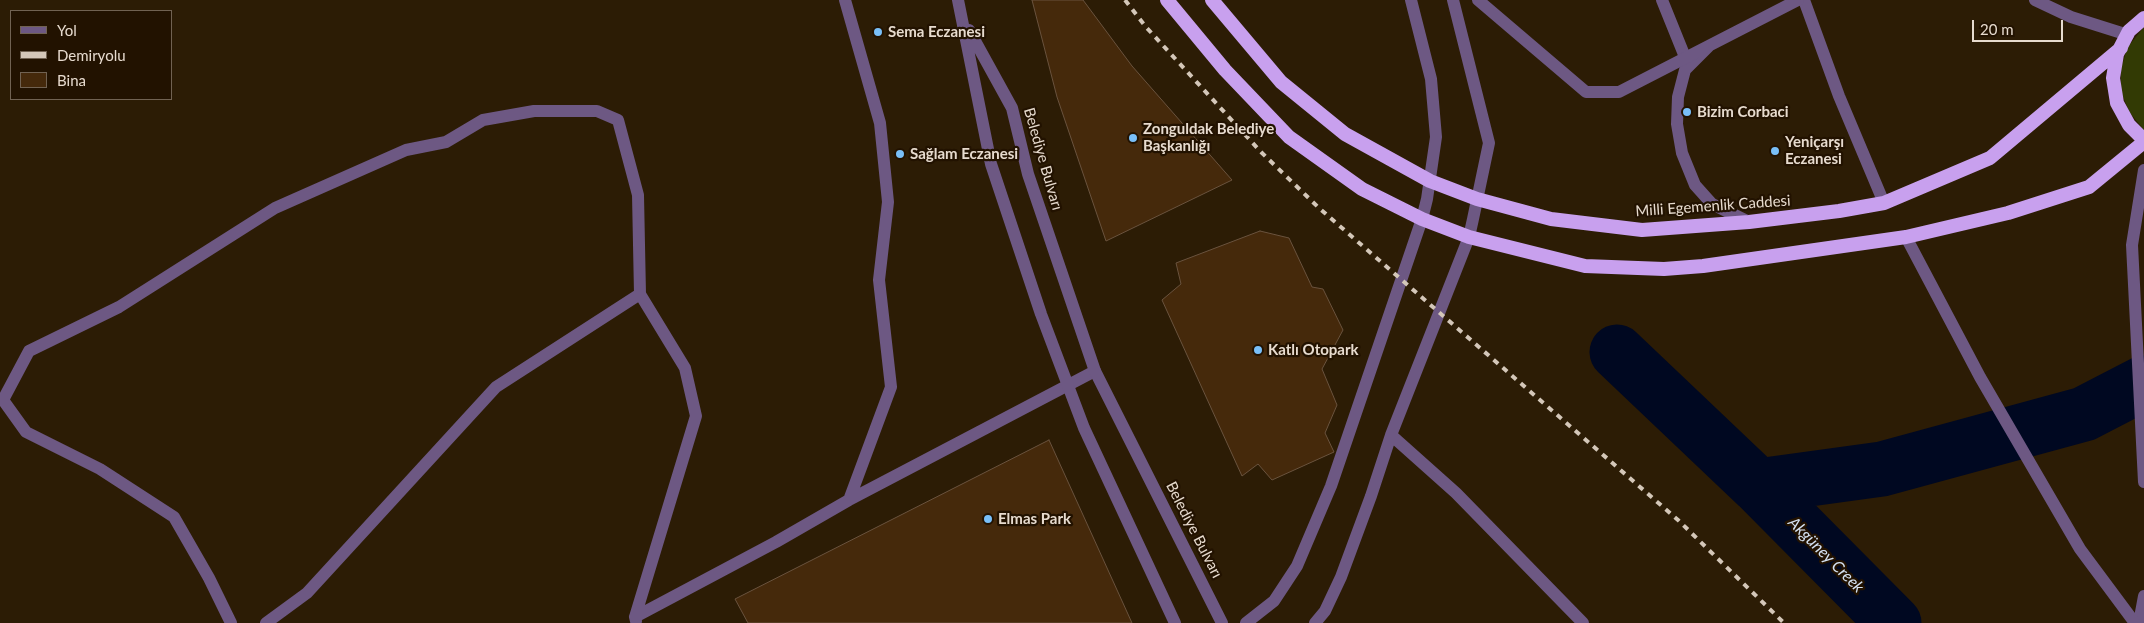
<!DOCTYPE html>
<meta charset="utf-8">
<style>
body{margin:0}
#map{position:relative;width:2144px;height:623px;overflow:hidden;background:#2c1c05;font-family:Lato,sans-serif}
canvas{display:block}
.legend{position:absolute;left:10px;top:10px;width:162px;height:90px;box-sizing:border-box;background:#221200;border:1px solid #716252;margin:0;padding:6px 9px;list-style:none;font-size:15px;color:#e7dbce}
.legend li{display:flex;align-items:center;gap:10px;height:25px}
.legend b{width:25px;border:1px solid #716252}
.scale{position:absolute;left:1972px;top:20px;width:91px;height:22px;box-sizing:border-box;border:2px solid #e7dbce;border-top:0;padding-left:6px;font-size:15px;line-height:18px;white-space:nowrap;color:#e7dbce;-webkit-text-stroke:4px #221200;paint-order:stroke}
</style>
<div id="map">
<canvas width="2144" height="623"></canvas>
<ul class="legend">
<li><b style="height:6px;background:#6d5883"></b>Yol</li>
<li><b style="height:6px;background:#d4c7b9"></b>Demiryolu</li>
<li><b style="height:14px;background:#45290b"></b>Bina</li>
</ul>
<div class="scale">20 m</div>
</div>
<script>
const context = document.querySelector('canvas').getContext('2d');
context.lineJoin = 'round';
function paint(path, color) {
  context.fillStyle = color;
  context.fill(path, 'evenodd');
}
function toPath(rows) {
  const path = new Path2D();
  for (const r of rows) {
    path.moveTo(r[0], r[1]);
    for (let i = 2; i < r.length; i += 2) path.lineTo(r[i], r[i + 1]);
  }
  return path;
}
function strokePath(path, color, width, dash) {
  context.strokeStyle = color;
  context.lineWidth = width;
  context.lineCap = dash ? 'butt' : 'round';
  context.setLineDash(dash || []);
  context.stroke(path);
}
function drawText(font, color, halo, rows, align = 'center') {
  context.font = font + ' Lato,sans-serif';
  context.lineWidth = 4.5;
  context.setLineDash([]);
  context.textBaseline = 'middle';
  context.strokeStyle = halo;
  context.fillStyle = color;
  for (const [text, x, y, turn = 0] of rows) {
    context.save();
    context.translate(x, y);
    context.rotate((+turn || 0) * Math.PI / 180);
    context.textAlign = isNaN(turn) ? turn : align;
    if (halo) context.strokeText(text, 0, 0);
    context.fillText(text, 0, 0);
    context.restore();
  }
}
paint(toPath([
 [2144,27,2144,130,2130,113,2121,92,2121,69,2127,48]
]), '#323a04');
strokePath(toPath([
 [1617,352,1758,486,1894,623],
 [1758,486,1882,469,2084,414,2144,383]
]), '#000821', 55);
const building = toPath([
 [1032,0,1083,0,1132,66,1232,180,1106,241,1057,97,1032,0],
 [1260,231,1289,238,1312,287,1323,289,1343,330,1322,369,1337,405,1325,433,1334,452,1272,480,1258,464,1242,476,1162,300,1181,284,1176,263,1260,231],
 [1049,440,1132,623,748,623,735,599,1049,440]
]);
paint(building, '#45290b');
strokePath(building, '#6a533e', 1);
strokePath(toPath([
 [1662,0,1685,57],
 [1804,0,1839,96,1884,203]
]), '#6d5883', 12);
strokePath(toPath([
 [845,0,880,123,888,202,879,280,891,387,849,500],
 [1708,47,1685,70,1678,97,1677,124,1682,153,1695,185,1712,204,1749,222],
 [2144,170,2132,245,2144,482],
 [1391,435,1456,493,1583,623],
 [636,621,635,617,776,542,849,500,1095,371],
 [231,623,209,578,174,517,100,469,26,432,3,400,29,351,119,307,275,208,406,150,446,142,483,120,534,111,597,111,618,120,638,195,640,294,685,368,696,416,635,617],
 [266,623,307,593,496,387,640,294],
 [1246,623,1274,601,1297,566,1331,486,1422,219,1427,199,1436,137,1431,79,1411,0],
 [1315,623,1325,611,1341,577,1371,496,1391,435,1469,237,1473,219,1489,143,1453,0],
 [2139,623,2144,596]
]), '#6d5883', 12);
strokePath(toPath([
 [958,0,991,164,1041,314,1084,428,1175,623],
 [1478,0,1586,92,1619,92,1798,0],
 [2035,0,2071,17,2128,35],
 [969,30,1012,108,1028,174,1095,371,1222,623],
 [1906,237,1980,377,2080,549,2135,623]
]), '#6d5883', 12);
strokePath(toPath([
 [1167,0,1225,70,1289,137,1362,189,1422,219,1469,237,1585,266,1664,269,1703,266,1906,237,2008,213,2089,187,2144,142],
 [1212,0,1281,82,1345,134,1430,181,1477,199,1551,219,1642,230,1749,222,1839,211,1884,203,1990,158,2121,48],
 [2144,18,2129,31,2117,54,2113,78,2117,103,2129,125,2144,140]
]), '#c8a0ee', 14);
strokePath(toPath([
 [1125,0,1146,27,1261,152,1319,208,1678,520,1784,623]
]), '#d4c7b9', 4, [6, 6]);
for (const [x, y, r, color] of [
 [878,32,5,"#79bff8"],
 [1687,112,5,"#79bff8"],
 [1133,138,5,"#79bff8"],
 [1775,151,5,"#79bff8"],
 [900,154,5,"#79bff8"],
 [1258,350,5,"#79bff8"],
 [988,519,5,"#79bff8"]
]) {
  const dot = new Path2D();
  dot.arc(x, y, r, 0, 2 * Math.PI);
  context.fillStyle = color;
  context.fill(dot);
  strokePath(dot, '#221200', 2);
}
drawText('bold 15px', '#e7dbce', '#221200', [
 ["Sema Eczanesi",888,32],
 ["Bizim Corbaci",1697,112],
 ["Zonguldak Belediye",1143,129],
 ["Başkanlığı",1143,146],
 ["Yeniçarşı",1785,142],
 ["Eczanesi",1785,159],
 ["Sağlam Eczanesi",910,154],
 ["Katlı Otopark",1268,350],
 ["Elmas Park",998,519]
], 'left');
drawText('15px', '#e7dbce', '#221200', [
 ["Belediye Bulvarı",1043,159,74],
 ["Milli Egemenlik Caddesi",1713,206,-4],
 ["Belediye Bulvarı",1194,530,63]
]);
drawText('italic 16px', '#d5e2f2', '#221200', [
 ["Akgüney Creek",1826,555,45]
]);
</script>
